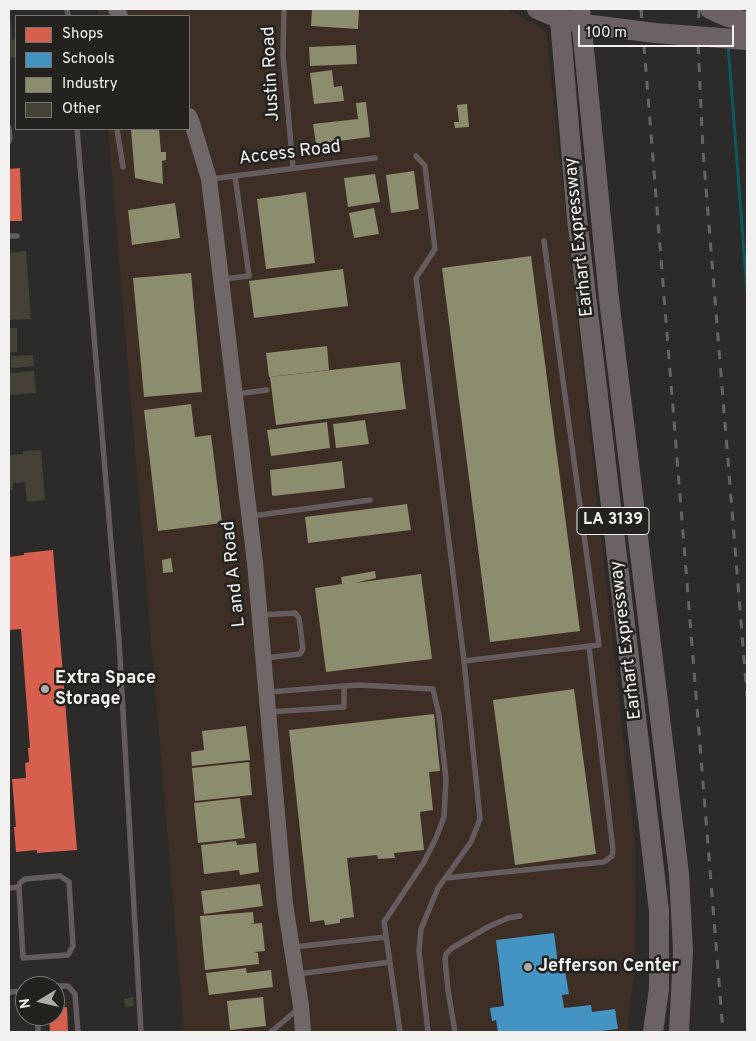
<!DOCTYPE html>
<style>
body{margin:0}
#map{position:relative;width:756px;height:1041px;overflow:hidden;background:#2c2b29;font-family:Overpass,sans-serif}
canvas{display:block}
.frame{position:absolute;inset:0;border:10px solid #f2f1ef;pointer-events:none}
.legend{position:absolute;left:15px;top:15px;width:175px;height:115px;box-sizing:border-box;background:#23221e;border:1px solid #767572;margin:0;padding:6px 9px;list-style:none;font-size:15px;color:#f2f1ef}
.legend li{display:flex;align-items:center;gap:10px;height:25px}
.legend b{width:25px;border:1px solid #767572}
.north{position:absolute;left:15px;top:976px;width:50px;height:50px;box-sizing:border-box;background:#23221e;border:1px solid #767572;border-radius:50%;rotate:261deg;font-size:14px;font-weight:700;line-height:20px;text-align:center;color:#f2f1ef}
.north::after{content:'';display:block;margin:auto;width:18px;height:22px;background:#adacaa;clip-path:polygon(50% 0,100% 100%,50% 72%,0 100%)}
.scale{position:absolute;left:578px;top:25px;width:156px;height:22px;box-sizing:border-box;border:2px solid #f2f1ef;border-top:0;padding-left:6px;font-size:15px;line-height:18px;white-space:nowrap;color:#f2f1ef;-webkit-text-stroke:4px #23221e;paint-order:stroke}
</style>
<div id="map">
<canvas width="756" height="1041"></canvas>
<div class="frame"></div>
<ul class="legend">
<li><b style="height:14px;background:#d6604d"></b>Shops</li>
<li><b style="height:14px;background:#4393c3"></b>Schools</li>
<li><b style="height:14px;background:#8c8c6e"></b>Industry</li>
<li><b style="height:14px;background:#454137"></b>Other</li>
</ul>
<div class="north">N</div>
<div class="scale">100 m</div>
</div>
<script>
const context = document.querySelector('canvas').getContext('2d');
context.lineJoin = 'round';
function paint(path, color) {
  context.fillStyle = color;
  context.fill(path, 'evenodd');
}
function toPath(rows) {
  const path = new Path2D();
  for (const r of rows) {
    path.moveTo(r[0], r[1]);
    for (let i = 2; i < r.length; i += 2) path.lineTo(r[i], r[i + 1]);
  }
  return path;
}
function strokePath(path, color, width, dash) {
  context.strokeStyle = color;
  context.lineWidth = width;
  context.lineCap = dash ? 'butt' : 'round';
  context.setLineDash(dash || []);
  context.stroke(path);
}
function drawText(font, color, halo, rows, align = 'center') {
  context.font = font + ' Overpass,sans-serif';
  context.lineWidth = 5;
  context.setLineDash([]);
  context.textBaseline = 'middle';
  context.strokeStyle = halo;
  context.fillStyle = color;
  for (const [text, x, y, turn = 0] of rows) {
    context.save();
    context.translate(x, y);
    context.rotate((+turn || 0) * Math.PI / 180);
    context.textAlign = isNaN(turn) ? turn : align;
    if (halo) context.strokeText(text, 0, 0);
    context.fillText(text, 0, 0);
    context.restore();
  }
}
paint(toPath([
 [98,9,507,9,546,30,635,845,636,960,627,1032,184,1032,108,129,189,129,189,16,98,16]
]), '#3d2e26');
paint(toPath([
 [20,168,22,221,9,221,9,169],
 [53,550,77,850,37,853,37,850,16,852,14,827,16,827,12,779,26,778,25,763,29,762,28,748,30,748,21,629,9,630,9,557,24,555,24,553],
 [67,1007,68,1032,50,1032,49,1016,55,1016,55,1008]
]), '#d6604d');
paint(toPath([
 [554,933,559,972,565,971,569,994,562,995,564,1008,591,1005,592,1012,615,1009,618,1029,592,1032,526,1032,526,1031,498,1032,496,1020,492,1021,490,1008,504,1006,496,940]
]), '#4393c3');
paint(toPath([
 [312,9,359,10,358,29,311,26],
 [356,45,357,64,310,66,309,47],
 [332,70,334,87,342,86,344,101,314,104,310,73],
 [366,102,370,137,316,144,313,124,358,119,356,103],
 [467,104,469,127,455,128,454,122,459,122,457,105],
 [131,129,159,129,161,152,166,152,166,160,162,161,163,184,135,178],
 [414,171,419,209,391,213,386,175],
 [375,174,380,202,348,207,344,178],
 [306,192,315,263,266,269,257,199],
 [175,203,180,238,132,245,128,210],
 [374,208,379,234,354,238,349,213],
 [531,256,580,631,490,642,442,268],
 [343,269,348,306,254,318,249,281],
 [191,273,202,392,144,397,133,278],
 [327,346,329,370,269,377,266,353],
 [400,362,406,409,276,425,270,377],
 [191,404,195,437,211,435,222,523,158,531,144,410],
 [365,420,369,444,336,448,333,424],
 [327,422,330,448,271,456,267,430],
 [342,461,345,488,273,496,272,495,270,470],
 [407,504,411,530,308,543,305,517],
 [171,558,173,572,163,573,162,560],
 [375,571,376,578,355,583,421,574,432,659,326,672,315,588,342,584,341,577],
 [574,689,596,854,515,865,493,700],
 [434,714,440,771,429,772,433,810,420,812,424,850,394,853,395,858,378,859,377,855,347,858,354,917,340,919,340,923,325,925,324,920,310,922,289,730],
 [246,726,250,760,192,766,191,752,204,750,202,731],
 [249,762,252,795,195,801,192,768],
 [240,798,245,838,198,843,194,803],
 [236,841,237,845,256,843,259,872,240,875,239,870,204,874,201,845],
 [260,884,263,906,204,914,201,891],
 [253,912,254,923,250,924,262,923,265,951,254,952,258,953,259,964,205,970,200,916],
 [608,962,617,962,617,972,608,972],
 [246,968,247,973,271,970,273,987,209,995,206,973],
 [263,997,266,1026,230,1030,227,1001]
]), '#8c8c6e');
strokePath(toPath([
 [728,44,747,291]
]), '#0b5a5b', 3);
paint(toPath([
 [9,12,10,12,12,40,16,39,16,57,9,58],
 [26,251,31,319,9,320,9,253],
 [9,328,17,328,17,352,9,353],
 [33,355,34,366,11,368,11,356],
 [34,371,36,393,9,395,9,373],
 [41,450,45,500,27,502,25,482,13,483,13,490,9,490,9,455,23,454,23,451],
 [133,997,134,1006,125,1007,124,999]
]), '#454137');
strokePath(toPath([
 [67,9,68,16],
 [284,9,283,55,293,168],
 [9,128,10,138,9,141],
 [77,129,119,640,141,1032],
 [117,129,123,167],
 [416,156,425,166,435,249,416,278,464,661,480,819,471,842,438,888,421,929,419,951,428,1032],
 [211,179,375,158],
 [9,236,17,236],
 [223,279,249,276,235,176],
 [237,394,267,390],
 [252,516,370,500],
 [262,615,295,613,299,618,303,649,300,654,266,658],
 [464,661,599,645,544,241],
 [269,692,344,686],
 [269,712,344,707,344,686,359,685,433,689,439,715,446,779,444,817,436,838,424,862,384,922,400,1032],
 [60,876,69,882,73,946,68,955,23,958,19,887,20,883,25,879,60,876],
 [445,878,604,862,612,856,613,850,589,646],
 [9,888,19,887],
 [294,947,386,937],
 [298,974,390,962],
 [44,986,68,986,75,994,78,1032],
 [9,992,25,991],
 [38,1016,38,1032],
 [271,1032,298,1009],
 [455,1032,448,990,445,959,446,954,452,948,488,927,508,918,520,916]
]), '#645c5e', 5.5);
strokePath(toPath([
 [116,9,120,16],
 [189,116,192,123,209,179,255,563,285,904,301,1006,303,1032]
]), '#706769', 16);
strokePath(toPath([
 [559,9,577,219,659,911,659,989,653,1032],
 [580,9,609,299,679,874,683,951,679,1032],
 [710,9,725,16,747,22]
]), '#6b6263', 20);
strokePath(toPath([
 [641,9,723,1032],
 [699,9,698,42,703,151,747,696]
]), '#686364', 3, [9, 9]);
strokePath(toPath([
 [537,9,558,18,584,24,655,33,747,40]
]), '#6b6263', 20);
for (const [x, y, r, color] of [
 [45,689,5,"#adacaa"],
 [528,967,5,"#adacaa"]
]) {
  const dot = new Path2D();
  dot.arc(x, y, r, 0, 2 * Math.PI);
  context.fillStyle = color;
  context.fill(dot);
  strokePath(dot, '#23221e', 2);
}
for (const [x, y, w] of [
 [613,521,72]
]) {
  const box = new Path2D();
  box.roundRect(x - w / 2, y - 13.5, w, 27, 4);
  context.fillStyle = '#23221e';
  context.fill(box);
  strokePath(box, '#f2f1ef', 1);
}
drawText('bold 16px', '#f2f1ef', null, [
 ["LA 3139",613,521]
]);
drawText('18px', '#f2f1ef', '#23221e', [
 ["Justin Road",272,74,-93],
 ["Access Road",290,154,-7],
 ["Earhart Expressway",580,237,-96],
 ["L and A Road",235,574,-96],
 ["Earhart Expressway",627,640,-97]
]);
drawText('bold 18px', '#f2f1ef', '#23221e', [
 ["Extra Space",55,679],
 ["Storage",55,700],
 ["Jefferson Center",538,967]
], 'left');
</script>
